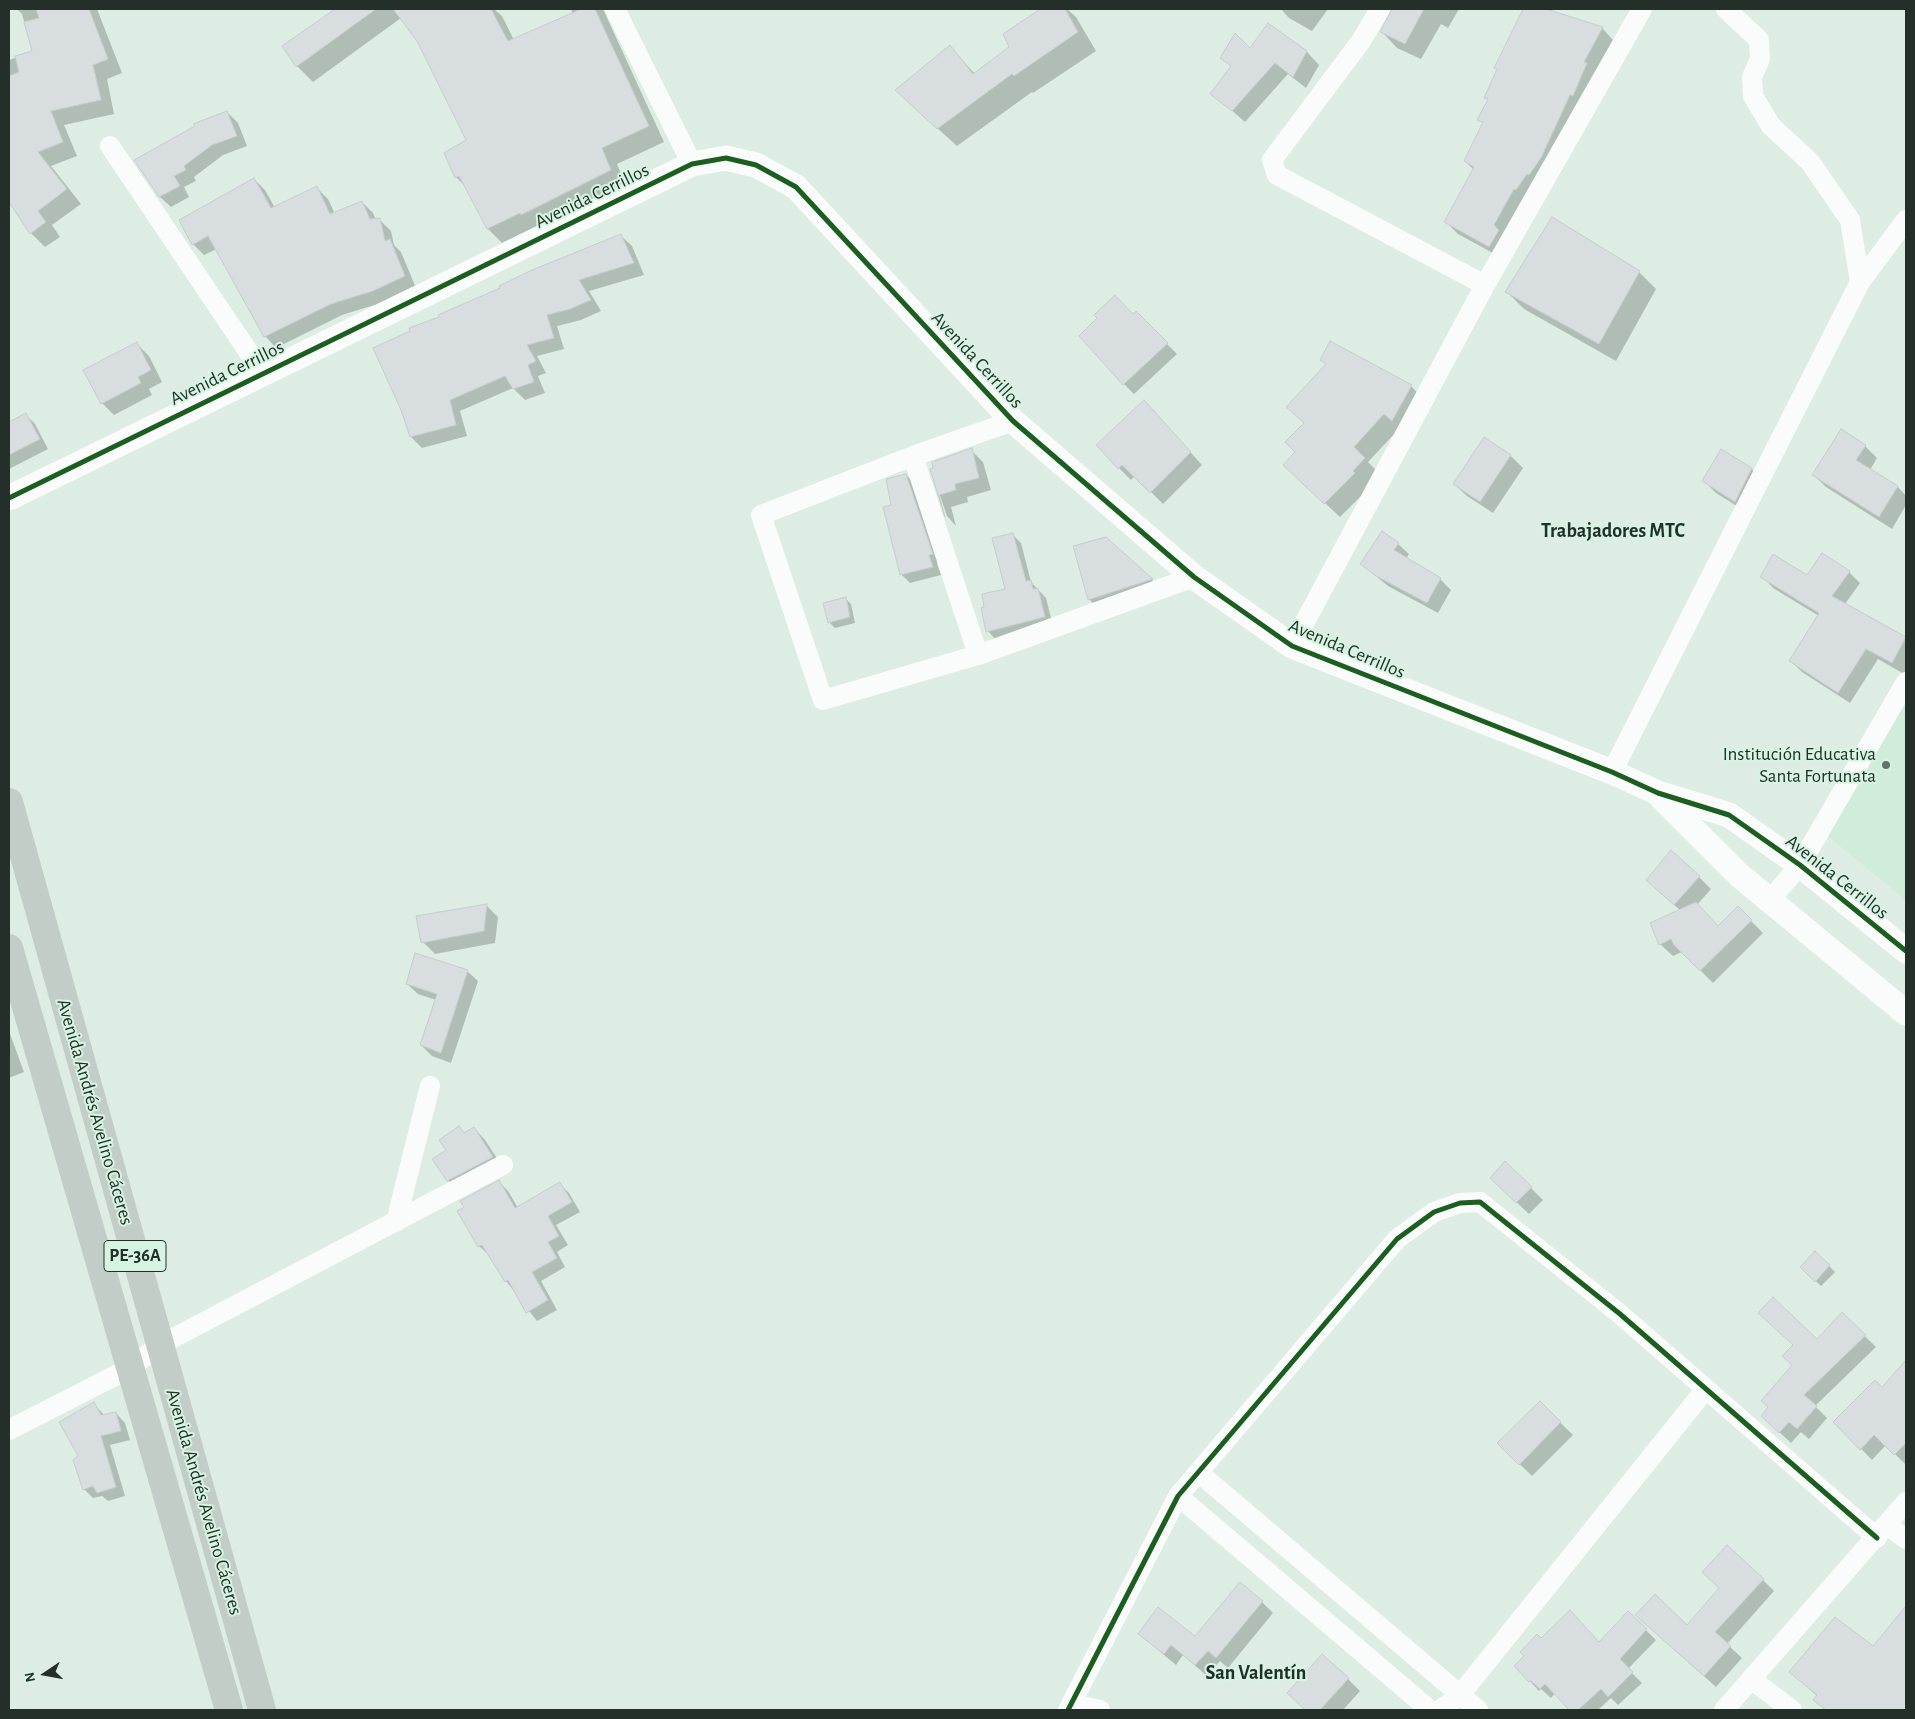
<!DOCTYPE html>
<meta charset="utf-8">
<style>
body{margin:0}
#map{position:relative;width:1915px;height:1719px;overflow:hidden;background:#ddede3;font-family:"Alegreya Sans",sans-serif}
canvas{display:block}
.frame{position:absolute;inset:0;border:10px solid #242f29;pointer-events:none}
.north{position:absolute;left:20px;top:1649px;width:50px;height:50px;-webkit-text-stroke:4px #d6f4e2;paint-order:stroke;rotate:258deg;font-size:14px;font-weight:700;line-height:20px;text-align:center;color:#242f29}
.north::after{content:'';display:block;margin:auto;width:18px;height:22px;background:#242f29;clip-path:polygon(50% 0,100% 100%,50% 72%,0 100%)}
</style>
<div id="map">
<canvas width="1915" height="1719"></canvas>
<div class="frame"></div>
<div class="north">N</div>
</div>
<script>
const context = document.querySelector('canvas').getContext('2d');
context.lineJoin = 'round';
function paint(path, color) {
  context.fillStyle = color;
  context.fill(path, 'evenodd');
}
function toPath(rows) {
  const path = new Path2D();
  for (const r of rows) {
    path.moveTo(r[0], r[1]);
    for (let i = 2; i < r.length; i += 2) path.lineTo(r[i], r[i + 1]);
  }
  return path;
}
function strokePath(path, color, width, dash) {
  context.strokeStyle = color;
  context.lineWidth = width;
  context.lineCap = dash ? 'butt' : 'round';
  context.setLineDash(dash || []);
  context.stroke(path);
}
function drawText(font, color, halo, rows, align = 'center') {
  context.font = font + ' "Alegreya Sans",sans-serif';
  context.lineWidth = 4;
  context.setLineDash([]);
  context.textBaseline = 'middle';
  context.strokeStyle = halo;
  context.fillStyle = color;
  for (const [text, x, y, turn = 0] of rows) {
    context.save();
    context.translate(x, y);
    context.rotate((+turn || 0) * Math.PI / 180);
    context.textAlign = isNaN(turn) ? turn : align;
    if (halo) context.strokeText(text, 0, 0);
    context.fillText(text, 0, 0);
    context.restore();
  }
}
paint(toPath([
 [1906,695,1906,900,1825,834]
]), '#d0ecdb');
paint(toPath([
 [17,9,97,9,122,73,107,79,114,114,64,125,77,156,51,166,81,204,52,225,60,237,45,247,31,233,9,200,9,60,33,52,22,14],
 [337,9,494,9,502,16,514,40,573,14,571,9,603,9,664,142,617,164,626,186,504,245,488,229,467,188,456,177,467,141,418,40,401,18,313,82,297,66,284,47],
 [1042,9,1067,9,1076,17,1096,51,1033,93,1032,92,957,146,915,108,950,47,975,74,1011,47,1004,34],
 [1281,9,1328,9,1312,31,1289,18],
 [1394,9,1459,9,1448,28,1441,24,1421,59,1397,48,1382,32],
 [1525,9,1542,9,1602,28,1614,41,1502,258,1458,234,1446,222,1474,170,1465,161,1484,124,1479,119,1488,100,1486,98,1498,70,1496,68],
 [1268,25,1307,52,1319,65,1306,88,1288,74,1245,122,1212,93,1232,67,1222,57,1250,50],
 [227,112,238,123,247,146,223,155,194,177,196,181,184,187,189,197,171,207,160,197,136,160],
 [254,179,265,190,275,208,317,188,328,199,335,214,362,202,373,213,376,220,380,220,391,231,394,245,401,252,416,288,384,302,342,315,276,348,265,336,217,249,204,255,193,244],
 [620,235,632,246,644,275,589,291,601,311,581,320,557,326,564,349,537,356,546,373,538,376,545,393,525,400,513,388,460,411,467,436,422,448,411,437,441,318],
 [1639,272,1656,289,1616,361,1524,309,1507,292],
 [1136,313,1177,354,1134,394,1124,384,1133,315],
 [137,344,149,356,162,382,149,389,152,395,114,415,102,403],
 [1411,386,1425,401,1368,462,1379,473,1369,488,1340,517,1299,479,1297,452,1305,424,1288,407],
 [1156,414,1202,465,1163,504,1135,476,1131,480,1119,468],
 [26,415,35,424,48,449,9,469,9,424],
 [1484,439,1511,456,1523,468,1493,513,1467,496,1454,484],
 [1865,446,1877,458,1870,470,1898,487,1906,496,1906,505,1892,529,1826,487,1814,475],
 [971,450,983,462,991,490,967,497,968,502,951,507,956,526,947,516,931,470],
 [1722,451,1752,469,1764,482,1748,513,1716,493,1704,481],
 [906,475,915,484,940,563,937,563,941,575,910,583,901,574,893,506],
 [1012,534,1021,543,1031,582,1046,598,1053,626,996,640,988,631,1006,590],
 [1105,539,1152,580,1164,592,1101,611,1089,599],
 [1398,544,1409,554,1406,559,1440,579,1451,590,1438,613,1388,586,1361,564],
 [1848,571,1860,583,1845,604,1906,639,1906,670,1904,674,1878,659,1850,703,1802,672,1790,660,1819,616,1773,588,1762,576,1807,577],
 [845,598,851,604,855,623,835,628,829,622],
 [1699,877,1711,889,1697,905,1718,927,1738,908,1763,933,1713,983,1682,952,1673,956,1660,944,1680,910,1659,892],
 [486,905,498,917,495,943,435,954,423,942],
 [467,971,478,981,451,1063,432,1056,421,1045,436,1000,418,994,407,984],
 [9,1031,24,1072,9,1078],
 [459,1128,465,1134,474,1128,485,1140,504,1169,459,1192,448,1180,448,1150],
 [1491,1178,1531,1188,1543,1200,1529,1214],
 [499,1182,508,1191,518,1208,560,1184,569,1193,580,1212,556,1225,568,1245,557,1252,565,1267,541,1281,557,1310,537,1321,506,1281,489,1255,479,1246],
 [1815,1252,1835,1272,1821,1286,1801,1267],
 [1842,1314,1876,1347,1815,1406,1827,1418,1809,1439,1801,1432,1791,1443,1774,1427,1817,1340],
 [1901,1367,1906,1371,1906,1465,1886,1445,1872,1460,1835,1422,1882,1389],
 [1540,1403,1573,1435,1532,1476,1499,1444],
 [94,1404,105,1416,116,1413,125,1423,130,1440,110,1445,125,1496,108,1501,102,1496,93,1498,84,1489,80,1457],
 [1763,1580,1774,1591,1727,1644,1742,1658,1716,1687,1648,1626,1687,1627],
 [1262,1602,1273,1613,1228,1668,1220,1661,1207,1676,1183,1655,1176,1665,1139,1634,1196,1638],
 [1906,1608,1906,1710,1825,1710,1815,1700,1817,1696,1791,1672,1873,1648],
 [1628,1613,1656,1640,1628,1669,1642,1683,1618,1705,1611,1698,1598,1710,1570,1710,1555,1693,1551,1698,1541,1689,1539,1691,1516,1666,1541,1640,1600,1644],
 [1348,1679,1360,1691,1343,1710,1306,1710,1300,1705]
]), '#0003');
const building = toPath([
 [36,9,89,9,108,59,93,65,101,100,51,111,63,142,38,152,67,189,38,211,46,222,30,234,9,202,9,76,19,72,15,56,32,51,24,22,39,18,36,9],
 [335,9,376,9,296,67,282,46,335,9],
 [393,9,491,9,508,41,581,9,595,9,649,126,602,148,611,170,521,215,520,213,487,229,459,176,455,178,444,153,466,140,417,41,393,9],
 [1040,9,1065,9,1078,32,1014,76,1012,74,937,129,895,90,950,45,973,74,1009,47,1003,34,1040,9],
 [1392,9,1424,9,1405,44,1380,32,1392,9],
 [1523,9,1546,9,1603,27,1584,62,1587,63,1573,96,1570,95,1541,158,1529,175,1527,174,1516,190,1514,189,1494,225,1499,230,1489,247,1444,222,1474,167,1464,161,1483,122,1477,120,1488,99,1484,98,1497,69,1494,68,1523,9],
 [1268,23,1307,51,1293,77,1275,63,1232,111,1210,94,1231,66,1220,58,1235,33,1250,48,1268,23],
 [227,111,237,136,212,145,184,166,186,170,174,176,180,186,159,197,134,160,195,126,193,124,227,111],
 [254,178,271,208,317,186,330,214,362,201,370,219,380,218,385,241,390,239,405,276,373,291,331,304,264,337,208,236,192,245,179,220,254,178],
 [1552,217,1640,271,1599,344,1505,292,1552,217],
 [621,234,634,263,579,280,591,300,570,309,547,315,554,338,527,345,536,361,528,365,534,382,513,389,505,376,450,400,456,425,410,437,401,410,373,348,410,331,409,328,439,317,438,315,500,288,499,286,532,270,621,234],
 [1115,295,1133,314,1136,311,1168,343,1123,385,1079,336,1097,318,1094,315,1115,295],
 [1330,341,1412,385,1392,421,1384,414,1354,447,1365,458,1353,471,1355,473,1324,504,1283,465,1295,452,1285,442,1304,423,1286,407,1326,364,1320,360,1330,341],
 [137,342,151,370,138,377,141,383,101,404,83,370,137,342],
 [1144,400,1191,452,1150,493,1122,465,1118,469,1096,445,1144,400],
 [26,413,40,439,9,455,9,422,26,413],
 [1841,429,1866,445,1856,460,1898,486,1879,517,1812,475,1841,429],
 [1484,437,1511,455,1480,502,1453,484,1484,437],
 [972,448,979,478,955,484,956,490,939,495,945,517,930,469,933,468,932,462,972,448],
 [1721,449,1752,468,1735,502,1702,481,1721,449],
 [906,474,933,554,929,555,933,567,900,575,883,507,891,505,886,479,906,474],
 [1382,531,1399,543,1394,550,1441,578,1427,603,1376,576,1360,564,1382,531],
 [1013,533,1026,581,1031,580,1033,589,1038,588,1045,617,986,632,981,608,984,607,982,594,1005,589,992,538,1013,533],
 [1106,537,1153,579,1088,600,1073,546,1106,537],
 [1822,553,1850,571,1832,596,1906,637,1892,663,1866,649,1838,693,1789,661,1819,613,1760,577,1773,554,1807,575,1822,553],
 [846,597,850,617,828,623,823,603,846,597],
 [1671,850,1700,876,1674,905,1646,880,1671,850],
 [1696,902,1718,926,1738,906,1752,920,1700,971,1674,945,1671,939,1659,945,1650,923,1696,902],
 [487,904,484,931,421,943,416,916,487,904],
 [415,953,468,970,441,1053,420,1045,437,994,406,984,415,953],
 [459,1126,464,1133,474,1127,493,1157,447,1181,432,1159,446,1150,439,1140,459,1126],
 [1505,1161,1532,1187,1516,1203,1490,1178,1505,1161],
 [499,1180,515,1208,560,1182,572,1202,548,1216,559,1236,548,1242,557,1258,532,1272,548,1300,526,1313,508,1280,505,1282,482,1245,478,1247,457,1211,464,1207,460,1201,499,1180],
 [1815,1251,1830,1265,1815,1282,1800,1267,1815,1251],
 [1773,1297,1817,1339,1842,1312,1866,1335,1804,1395,1817,1406,1797,1429,1789,1422,1779,1433,1761,1416,1768,1407,1761,1401,1792,1365,1782,1356,1793,1345,1758,1313,1773,1297],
 [1906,1360,1906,1443,1894,1455,1874,1435,1860,1450,1833,1422,1875,1380,1882,1387,1906,1360],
 [1540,1401,1561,1422,1519,1465,1497,1443,1540,1401],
 [94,1402,101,1415,116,1412,121,1431,101,1436,116,1487,97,1493,93,1486,83,1490,73,1460,78,1456,59,1422,94,1402],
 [1727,1545,1764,1579,1715,1632,1731,1646,1704,1676,1635,1615,1655,1594,1687,1625,1719,1588,1702,1572,1727,1545],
 [1240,1582,1263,1601,1216,1658,1208,1651,1195,1665,1171,1645,1164,1654,1138,1634,1158,1607,1195,1636,1240,1582],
 [1906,1606,1906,1710,1826,1710,1813,1700,1817,1695,1789,1672,1835,1617,1873,1646,1906,1606],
 [1570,1610,1599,1642,1628,1611,1647,1629,1620,1659,1633,1672,1608,1697,1601,1689,1578,1710,1569,1710,1545,1684,1540,1689,1531,1681,1529,1682,1514,1666,1524,1656,1520,1652,1537,1634,1541,1638,1570,1610],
 [1322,1654,1349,1678,1320,1710,1305,1710,1287,1693,1322,1654]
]);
paint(building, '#d8dedf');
strokePath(building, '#c6cccc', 1);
strokePath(toPath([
 [615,9,692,164],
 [1380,9,1361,41,1272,160,1277,175,1485,285],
 [1726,9,1759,40,1760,59,1752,77,1753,96,1771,126,1810,162,1850,220,1860,282],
 [110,146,262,372],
 [1013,421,913,456,761,515,823,700,978,655,1194,577],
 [913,456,978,655],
 [1292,646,1485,285,1642,9],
 [1612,772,1860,282,1906,220],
 [1770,900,1800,865,1906,682],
 [396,1222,430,1086],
 [9,1430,130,1368,160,1345,503,1165],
 [1198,1472,1478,1710],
 [1178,1496,1430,1710],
 [1888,1526,1906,1539],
 [1751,1679,1792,1710],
 [1073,1704,1100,1710],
 [1068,1710,1178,1496,1397,1239,1434,1212,1460,1203,1480,1202,1620,1314,1877,1538],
 [1440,1710,1460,1695,1705,1390],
 [1724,1710,1906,1502]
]), '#fafcfb', 20);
strokePath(toPath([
 [9,498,692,164,726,158,756,165,796,187,1013,421,1194,577,1292,646,1612,772,1658,793,1729,815,1800,865,1906,951],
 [1661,797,1739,875,1906,1013]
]), '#fafcfb', 25);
strokePath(toPath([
 [9,802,262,1710],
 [9,948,229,1710]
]), '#c3cdc7', 28);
strokePath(toPath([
 [9,498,692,164,726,158,756,165,796,187,1013,421,1194,577,1292,646,1612,772,1658,793,1729,815,1800,865,1906,951],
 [1068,1710,1178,1496,1397,1239,1434,1212,1460,1203,1480,1202,1620,1314,1877,1538]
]), '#1b5e20', 5);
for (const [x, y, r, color] of [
 [1886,765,5,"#65726a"]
]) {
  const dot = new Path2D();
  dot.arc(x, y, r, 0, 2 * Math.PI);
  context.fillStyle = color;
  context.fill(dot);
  strokePath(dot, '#d6f4e2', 2);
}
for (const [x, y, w] of [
 [135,1256,62]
]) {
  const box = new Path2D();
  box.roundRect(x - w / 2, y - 15.5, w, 31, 4);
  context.fillStyle = '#d6f4e2';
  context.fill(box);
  strokePath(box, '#242f29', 1);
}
drawText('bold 18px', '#242f29', null, [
 ["PE-36A",135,1256]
]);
drawText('19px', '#242f29', '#d6f4e2', [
 ["Avenida Cerrillos",592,196,-26],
 ["Avenida Cerrillos",977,360,47],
 ["Avenida Cerrillos",227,373,-26],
 ["Avenida Cerrillos",1347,649,23],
 ["Avenida Cerrillos",1837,877,38],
 ["Avenida Andrés Avelino Cáceres",95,1112,74],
 ["Avenida Andrés Avelino Cáceres",204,1502,74]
]);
drawText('19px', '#242f29', '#d6f4e2', [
 ["Institución Educativa",1876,754],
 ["Santa Fortunata",1876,776]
], 'right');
drawText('bold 20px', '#242f29', '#d6f4e2', [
 ["Trabajadores MTC",1613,531],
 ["San Valentín",1256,1673]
]);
</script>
